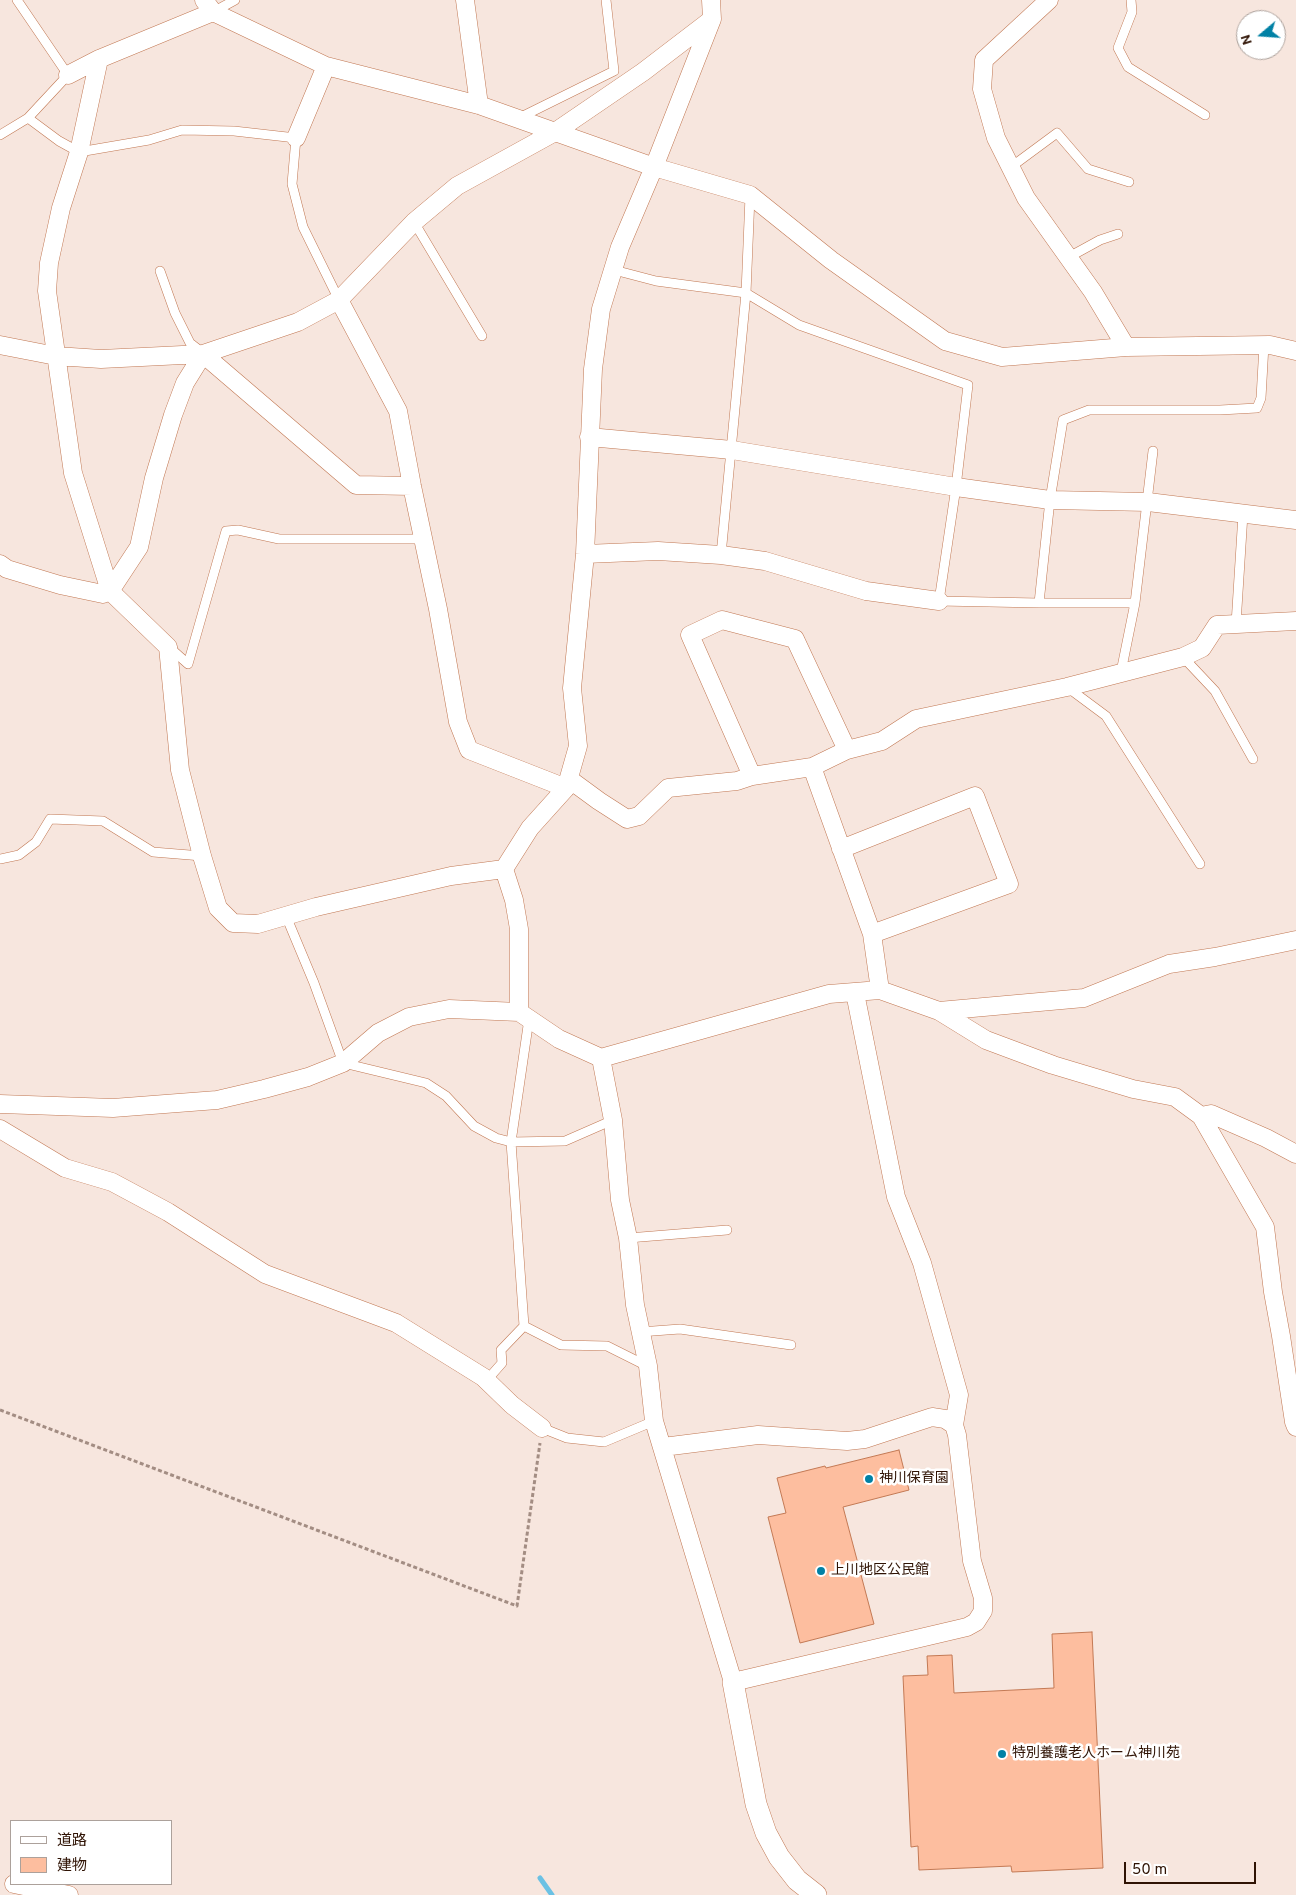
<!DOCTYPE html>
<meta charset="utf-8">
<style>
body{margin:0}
#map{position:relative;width:1296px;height:1895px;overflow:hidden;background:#f7e6de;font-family:Overpass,"Noto Sans JP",sans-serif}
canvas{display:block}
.legend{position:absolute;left:10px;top:1820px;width:162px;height:65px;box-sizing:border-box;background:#fff;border:1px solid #aca19b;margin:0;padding:6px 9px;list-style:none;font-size:15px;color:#2f1304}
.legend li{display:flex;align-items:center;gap:10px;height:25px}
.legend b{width:25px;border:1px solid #aca19b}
.north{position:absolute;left:1236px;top:10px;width:50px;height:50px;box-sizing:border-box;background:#fff;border:1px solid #aca19b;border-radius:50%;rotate:252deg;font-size:14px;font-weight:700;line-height:20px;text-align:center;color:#2f1304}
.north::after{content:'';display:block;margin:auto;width:18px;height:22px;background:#0181a5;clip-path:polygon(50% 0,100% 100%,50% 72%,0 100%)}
.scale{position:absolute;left:1124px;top:1862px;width:132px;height:22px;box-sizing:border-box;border:2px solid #2f1304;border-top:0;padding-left:6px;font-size:15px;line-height:18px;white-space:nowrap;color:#2f1304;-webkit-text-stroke:4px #fff;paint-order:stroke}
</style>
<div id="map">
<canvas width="1296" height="1895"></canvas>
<ul class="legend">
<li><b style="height:6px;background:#fff"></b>道路</li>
<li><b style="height:14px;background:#fdbe9f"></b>建物</li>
</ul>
<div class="north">N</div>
<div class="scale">50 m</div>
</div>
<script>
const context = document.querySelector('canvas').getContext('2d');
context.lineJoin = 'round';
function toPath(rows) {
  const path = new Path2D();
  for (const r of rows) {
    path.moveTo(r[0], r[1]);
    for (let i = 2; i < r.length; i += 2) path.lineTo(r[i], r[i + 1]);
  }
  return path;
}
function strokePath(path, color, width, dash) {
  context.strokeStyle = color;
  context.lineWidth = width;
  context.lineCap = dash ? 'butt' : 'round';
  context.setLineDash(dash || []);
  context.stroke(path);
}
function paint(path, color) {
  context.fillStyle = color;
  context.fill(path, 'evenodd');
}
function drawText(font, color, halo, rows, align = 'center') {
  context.font = font + ' Overpass,"Noto Sans JP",sans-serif';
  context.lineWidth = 5;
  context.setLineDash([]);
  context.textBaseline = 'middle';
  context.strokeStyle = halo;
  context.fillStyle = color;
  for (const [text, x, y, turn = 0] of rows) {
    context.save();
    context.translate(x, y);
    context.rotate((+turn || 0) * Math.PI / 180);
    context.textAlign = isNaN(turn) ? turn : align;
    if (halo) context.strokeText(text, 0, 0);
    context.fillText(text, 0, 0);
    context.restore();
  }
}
strokePath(toPath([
 [540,1878,552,1895]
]), '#6bc1e4', 5);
const building = toPath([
 [899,1450,909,1490,843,1507,874,1624,800,1643,768,1517,786,1513,777,1478,825,1466,826,1468,899,1450],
 [1092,1632,1103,1868,1012,1872,1011,1866,919,1870,918,1846,911,1847,903,1676,928,1675,927,1656,952,1655,954,1693,1054,1688,1052,1634,1092,1632]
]);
paint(building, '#fdbe9f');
strokePath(building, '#c37954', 1);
const service = toPath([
 [1131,0,1132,12,1118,48,1128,67,1205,115],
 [213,12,235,0],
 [28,118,59,141,79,152,149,140,182,130,234,131,296,138,292,184,303,227,339,300],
 [519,118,614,71,606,0],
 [0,135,28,118,68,75,17,0],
 [1011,167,1057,133,1088,169,1129,182],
 [414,222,482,336],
 [1069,257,1100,240,1118,234],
 [614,270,656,281,746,293,799,325,968,385,956,487,939,601,1039,603,1135,603],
 [160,271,175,313,190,343,203,353],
 [721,555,746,293,750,196],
 [1039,603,1050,500,1063,420,1089,410,1220,410,1257,408,1261,398,1264,345],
 [1236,624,1243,514],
 [169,647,188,664,226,531,238,530,279,539,423,539],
 [1183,657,1215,691,1253,759],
 [1121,672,1135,603,1153,451],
 [1067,687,1106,716,1200,864],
 [0,859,19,855,36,842,50,819,103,821,153,852,202,856],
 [286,916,314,983,343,1063,426,1083,446,1096,474,1126,496,1138,511,1142,565,1141,613,1120],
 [529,1019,511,1142,524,1326,561,1345,607,1346,647,1366],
 [628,1238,727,1230],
 [640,1332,680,1329,791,1345],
 [487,1380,502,1363,501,1350,524,1326],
 [542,1428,567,1438,604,1442,654,1421]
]);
const minor = toPath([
 [204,0,213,12,326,66,479,105,654,167,750,195,831,260,945,341,1002,357,1126,347,1270,345,1296,351],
 [465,0,479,105],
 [1049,0,984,60,982,89,996,138,1026,198,1093,292,1126,347],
 [99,59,79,152,61,208,49,263,47,291,73,473,110,591,168,647,180,770,202,856,218,908,233,923,258,924,316,907,451,876,504,869,530,828,566,788,578,746,572,688,585,554,593,369,601,309,620,247,654,167,712,19,711,0],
 [68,75,99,59,213,12],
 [296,138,326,66],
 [339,300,398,411,412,486,438,609,458,722,469,750,566,788],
 [0,345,56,356,101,359,203,354,298,322,339,300,414,222,457,186,555,132,643,72,711,20],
 [203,354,356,485,412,486],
 [589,437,732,450,956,487,1050,500,1148,502,1296,520],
 [585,554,658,551,721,555,765,561,866,591,939,601],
 [0,564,7,569,60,585,103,594,110,591,139,547,154,478,173,415,185,383,203,354],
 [847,750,795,639,722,620,690,635,752,776,812,767,847,750,882,741,916,719,1067,687,1183,657,1202,648,1217,625,1296,621],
 [812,767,872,934,880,990],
 [569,779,599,801,627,819,639,816,668,788,737,781,752,776],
 [841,849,975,796,1009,884,872,934],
 [504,869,514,900,519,929,519,1012],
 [939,1011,1084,998,1169,964,1215,957,1296,940],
 [601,1058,613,1120,620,1200,628,1238,635,1305,648,1366,654,1421,733,1682,967,1627,976,1622,983,1611,983,1598,972,1561,957,1435,954,1425],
 [0,1104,113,1108,217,1100,264,1089,308,1077,343,1063,378,1033,409,1017,449,1009,519,1012,559,1039,601,1058,829,994,880,990,939,1011,986,1040,1053,1065,1133,1089,1175,1097,1201,1116,1265,1227,1273,1292,1281,1336,1294,1422,1296,1427],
 [1201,1116,1211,1114,1266,1138,1296,1154],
 [0,1129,65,1168,112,1182,168,1212,265,1274,396,1323,483,1377,512,1405,542,1428],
 [663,1447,758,1435,847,1441,865,1439,932,1417,945,1419,954,1425,959,1395,922,1263,896,1197,855,993],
 [14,1884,69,1895]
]);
const tertiary = toPath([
 [733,1682,756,1804,766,1833,779,1857,797,1880,816,1895]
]);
strokePath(service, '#c17752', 10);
strokePath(minor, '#c17752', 19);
strokePath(tertiary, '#c17752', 22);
strokePath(toPath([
 [0,1410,517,1606,540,1443]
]), '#a38d83', 3, [4, 2.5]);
strokePath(service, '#fff', 9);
strokePath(minor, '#fff', 18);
strokePath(tertiary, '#fff', 21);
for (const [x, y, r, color] of [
 [869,1479,5,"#0181a5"],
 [821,1571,5,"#0181a5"],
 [1002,1754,5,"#0181a5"]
]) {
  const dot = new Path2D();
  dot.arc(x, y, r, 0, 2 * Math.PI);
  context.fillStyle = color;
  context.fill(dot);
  strokePath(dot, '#fff', 2);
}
drawText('14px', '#2f1304', '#fff', [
 ["神川保育園",879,1479],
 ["上川地区公民館",831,1571],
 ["特別養護老人ホーム神川苑",1012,1754]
], 'left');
</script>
